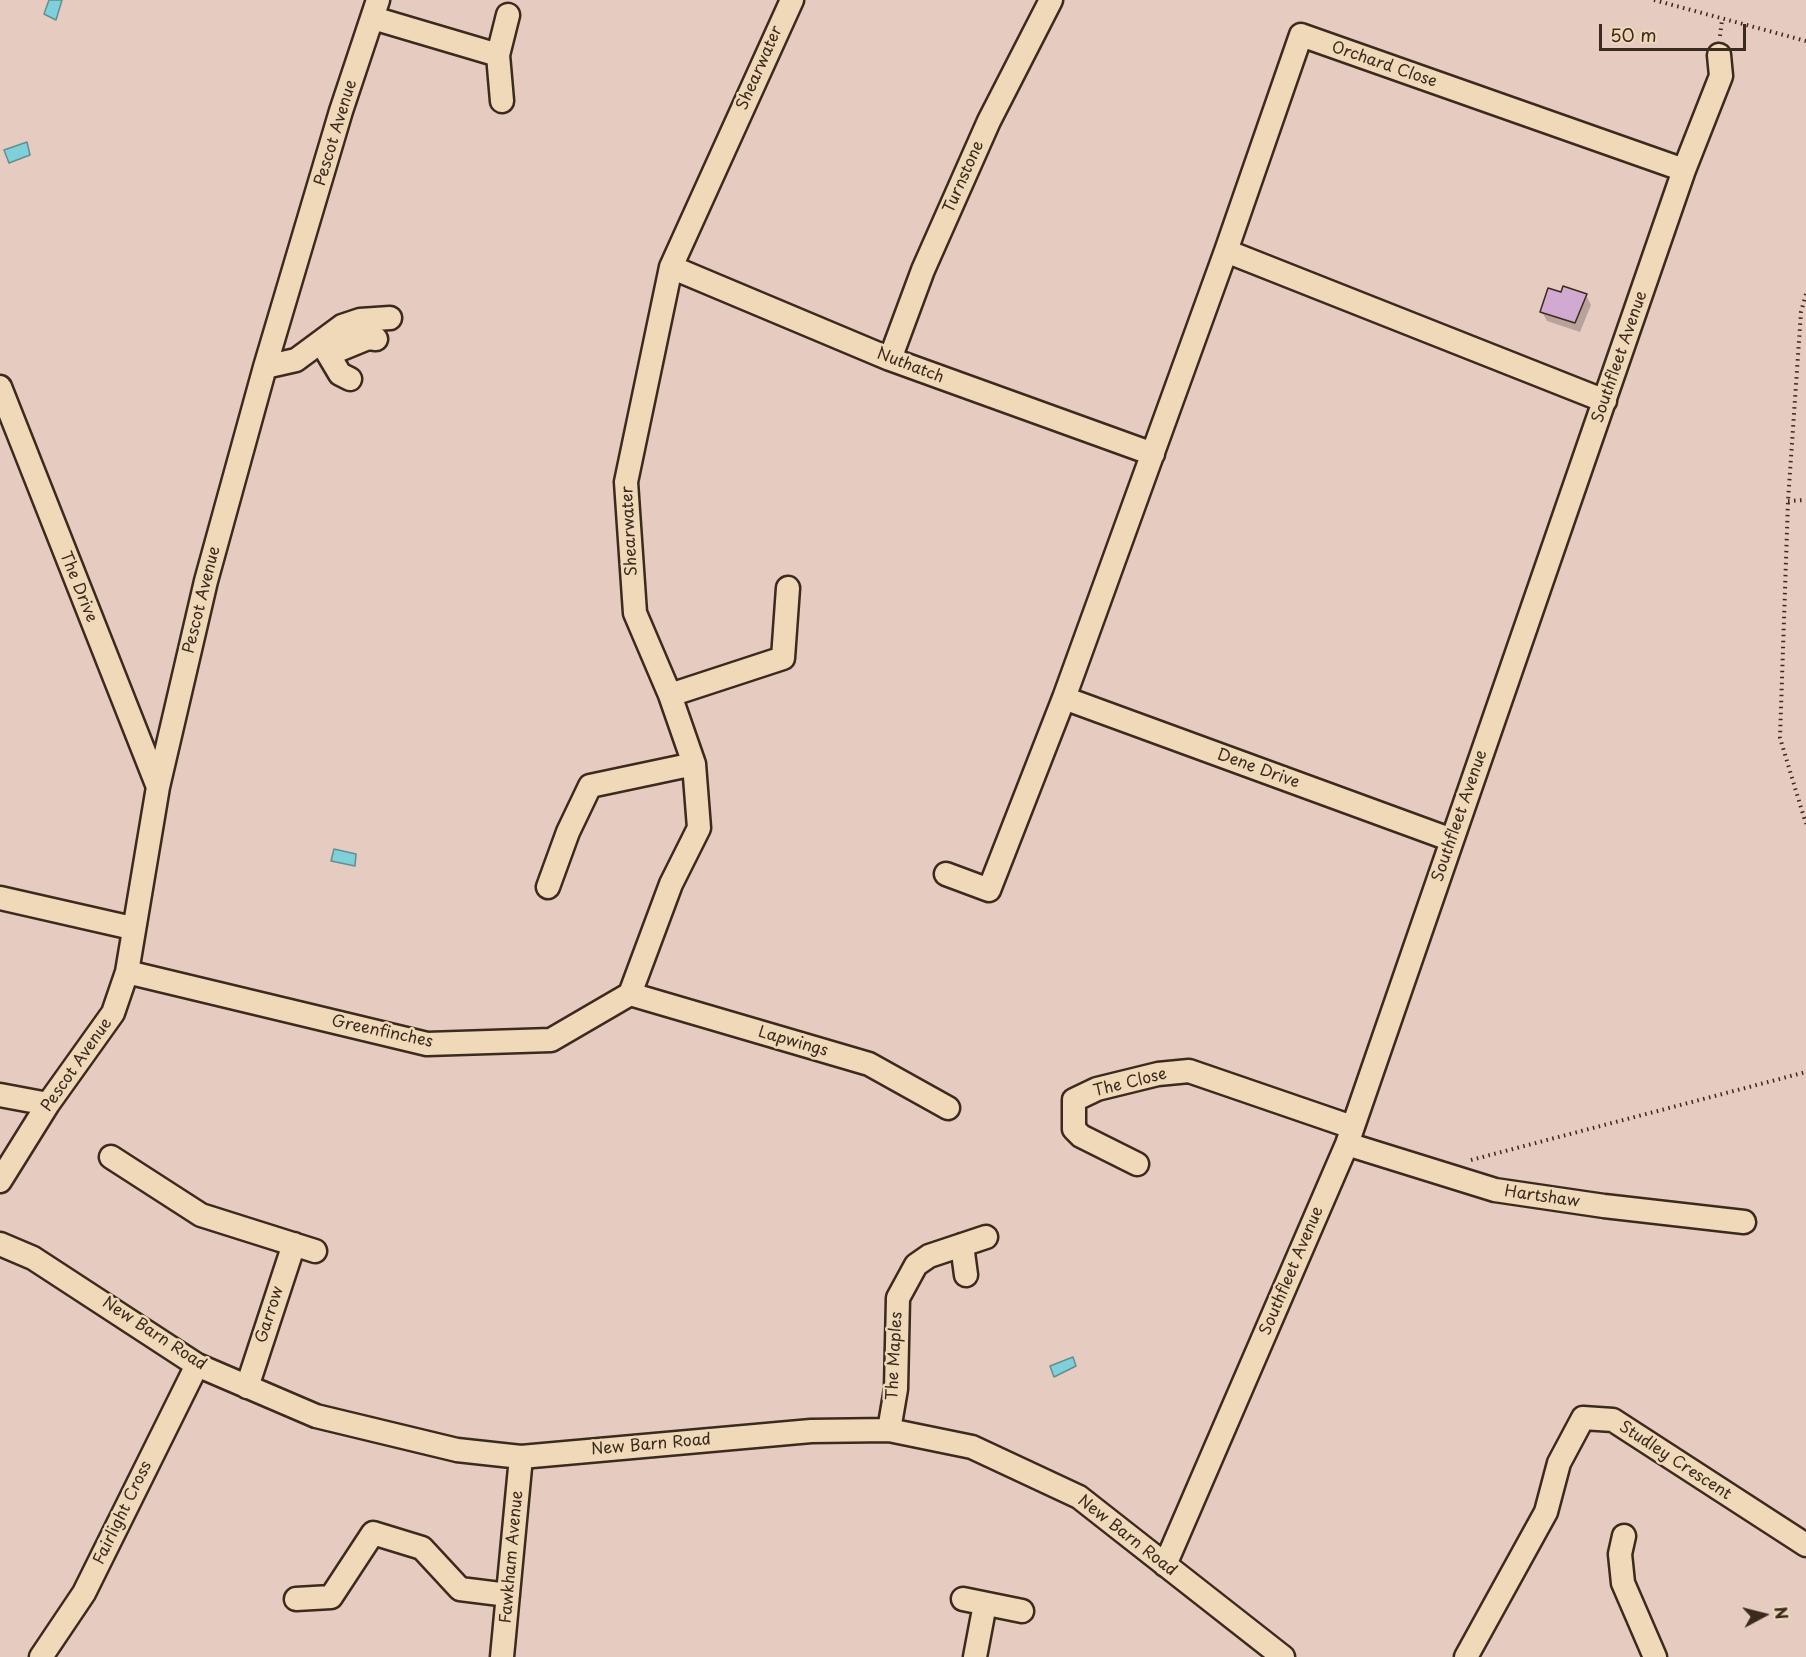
<!DOCTYPE html>
<style>
body{margin:0}
#map{position:relative;width:1806px;height:1657px;overflow:hidden;background:#e6cbc0;font-family:"Playpen Sans",sans-serif}
canvas{display:block}
.north{position:absolute;left:1734px;top:1585px;width:60px;height:60px;-webkit-text-stroke:4px #efd9b8;paint-order:stroke;rotate:83deg;font-size:16px;font-weight:700;line-height:24px;text-align:center;color:#3b2a1e}
.north::after{content:'';display:block;margin:auto;width:21px;height:27px;background:#3b2a1e;clip-path:polygon(50% 0,100% 100%,50% 72%,0 100%)}
.scale{position:absolute;left:1599px;top:24px;width:147px;height:27px;box-sizing:border-box;border:3px solid #3b2a1e;border-top:0;padding-left:8px;font-size:18px;line-height:21px;white-space:nowrap;color:#3b2a1e;-webkit-text-stroke:4px #efd9b8;paint-order:stroke}
</style>
<div id="map">
<canvas width="1806" height="1657"></canvas>
<div class="north">N</div>
<div class="scale">50 m</div>
</div>
<script>
const context = document.querySelector('canvas').getContext('2d');
context.lineJoin = 'round';
function paint(path, color) {
  context.fillStyle = color;
  context.fill(path, 'evenodd');
}
function toPath(rows) {
  const path = new Path2D();
  for (const r of rows) {
    path.moveTo(r[0], r[1]);
    for (let i = 2; i < r.length; i += 2) path.lineTo(r[i], r[i + 1]);
  }
  return path;
}
function strokePath(path, color, width, dash) {
  context.strokeStyle = color;
  context.lineWidth = width;
  context.lineCap = dash ? 'butt' : 'round';
  context.setLineDash(dash || []);
  context.stroke(path);
}
function drawText(font, color, halo, rows, align = 'center') {
  context.font = font + ' "Playpen Sans",sans-serif';
  context.lineWidth = 5;
  context.setLineDash([]);
  context.textBaseline = 'middle';
  context.strokeStyle = halo;
  context.fillStyle = color;
  for (const [text, x, y, turn = 0] of rows) {
    context.save();
    context.translate(x, y);
    context.rotate((+turn || 0) * Math.PI / 180);
    context.textAlign = isNaN(turn) ? turn : align;
    if (halo) context.strokeText(text, 0, 0);
    context.fillText(text, 0, 0);
    context.restore();
  }
}
const water = toPath([
 [49,0,62,0,56,20,44,14,49,0],
 [27,142,30,155,9,163,4,150,27,142],
 [334,849,356,854,355,866,331,861,334,849],
 [1073,1357,1076,1366,1054,1377,1050,1366,1073,1357]
]);
paint(water, '#7fd0da');
strokePath(water, '#648e8f', 1.5);
paint(toPath([
 [1562,294,1586,295,1591,305,1580,332,1547,321,1542,312]
]), '#0003');
const building = toPath([
 [1563,286,1587,294,1575,323,1540,312,1548,288,1561,292,1563,286]
]);
paint(building, '#d2aad1');
strokePath(building, '#3b2a1e', 1.5);
const minor = toPath([
 [373,18,498,55,508,15],
 [498,55,502,101],
 [1226,251,1605,401],
 [671,267,890,359,1153,454],
 [321,342,340,374,350,379],
 [329,354,368,338,376,339],
 [890,359,923,270,989,121,1051,0],
 [265,367,296,360,342,326,360,320,390,318],
 [0,387,158,787],
 [670,695,783,658,788,588],
 [1064,698,1452,840],
 [946,874,989,890,1064,698,1226,251,1301,35,1684,170],
 [548,887,568,832,590,786,694,764],
 [0,898,132,928],
 [127,972,427,1044,551,1040,630,994],
 [630,994,671,884,699,828,694,764,670,695,635,613,626,482,671,267,792,0],
 [630,994,869,1064,948,1108],
 [0,1095,48,1104],
 [1347,1144,1495,1190,1604,1206,1744,1222],
 [111,1157,201,1215,315,1251],
 [1137,1164,1081,1136,1074,1129,1074,1100,1097,1089,1158,1074,1189,1071,1352,1127],
 [0,1181,48,1104,113,1013,127,972,158,787,206,581,265,367,341,111,378,0],
 [0,1244,33,1258,197,1365,316,1416,457,1450,521,1457,811,1431,889,1430,972,1447,1079,1497,1283,1657],
 [962,1245,966,1275],
 [247,1387,294,1244],
 [889,1430,896,1389,898,1298,916,1265,929,1256,986,1237],
 [1624,1536,1620,1554,1623,1583,1655,1657],
 [1165,1565,1347,1144,1684,170,1721,76,1719,55],
 [296,1599,331,1597,373,1533,422,1548,460,1589,508,1595],
 [963,1599,1022,1611],
 [41,1657,84,1593,197,1365],
 [502,1657,521,1457],
 [975,1657,985,1604],
 [1466,1657,1546,1512,1559,1463,1583,1418,1613,1420,1806,1545]
]);
strokePath(minor, '#3b2a1e', 27);
strokePath(toPath([
 [1654,0,1806,41],
 [1720,36,1722,20],
 [1806,294,1801,312,1788,501,1780,738,1806,824],
 [1788,501,1806,500],
 [1471,1160,1806,1072]
]), '#3b2a1e', 4, [1.5, 4.5]);
strokePath(minor, '#efd9b8', 22);
drawText('16px', '#3b2a1e', '#efd9b8', [
 ["Orchard Close",1384,65,19],
 ["Shearwater",760,68,-66],
 ["Pescot Avenue",336,133,-73],
 ["Turnstone",964,177,-66],
 ["Southfleet Avenue",1620,357,-71],
 ["Nuthatch",910,366,21],
 ["Shearwater",630,531,-93],
 ["The Drive",78,587,68],
 ["Pescot Avenue",202,600,-76],
 ["Dene Drive",1258,769,20],
 ["Southfleet Avenue",1460,816,-71],
 ["Greenfinches",382,1032,12],
 ["Lapwings",793,1042,16],
 ["Pescot Avenue",77,1065,-55],
 ["The Close",1130,1083,-14],
 ["Hartshaw",1542,1197,8],
 ["Southfleet Avenue",1292,1271,-67],
 ["Garrow",270,1315,-72],
 ["New Barn Road",154,1334,33],
 ["The Maples",895,1356,-87],
 ["New Barn Road",651,1445,-5],
 ["Studley Crescent",1675,1461,33],
 ["Fairlight Cross",123,1513,-64],
 ["New Barn Road",1127,1536,38],
 ["Fawkham Avenue",512,1557,-85]
]);
</script>
